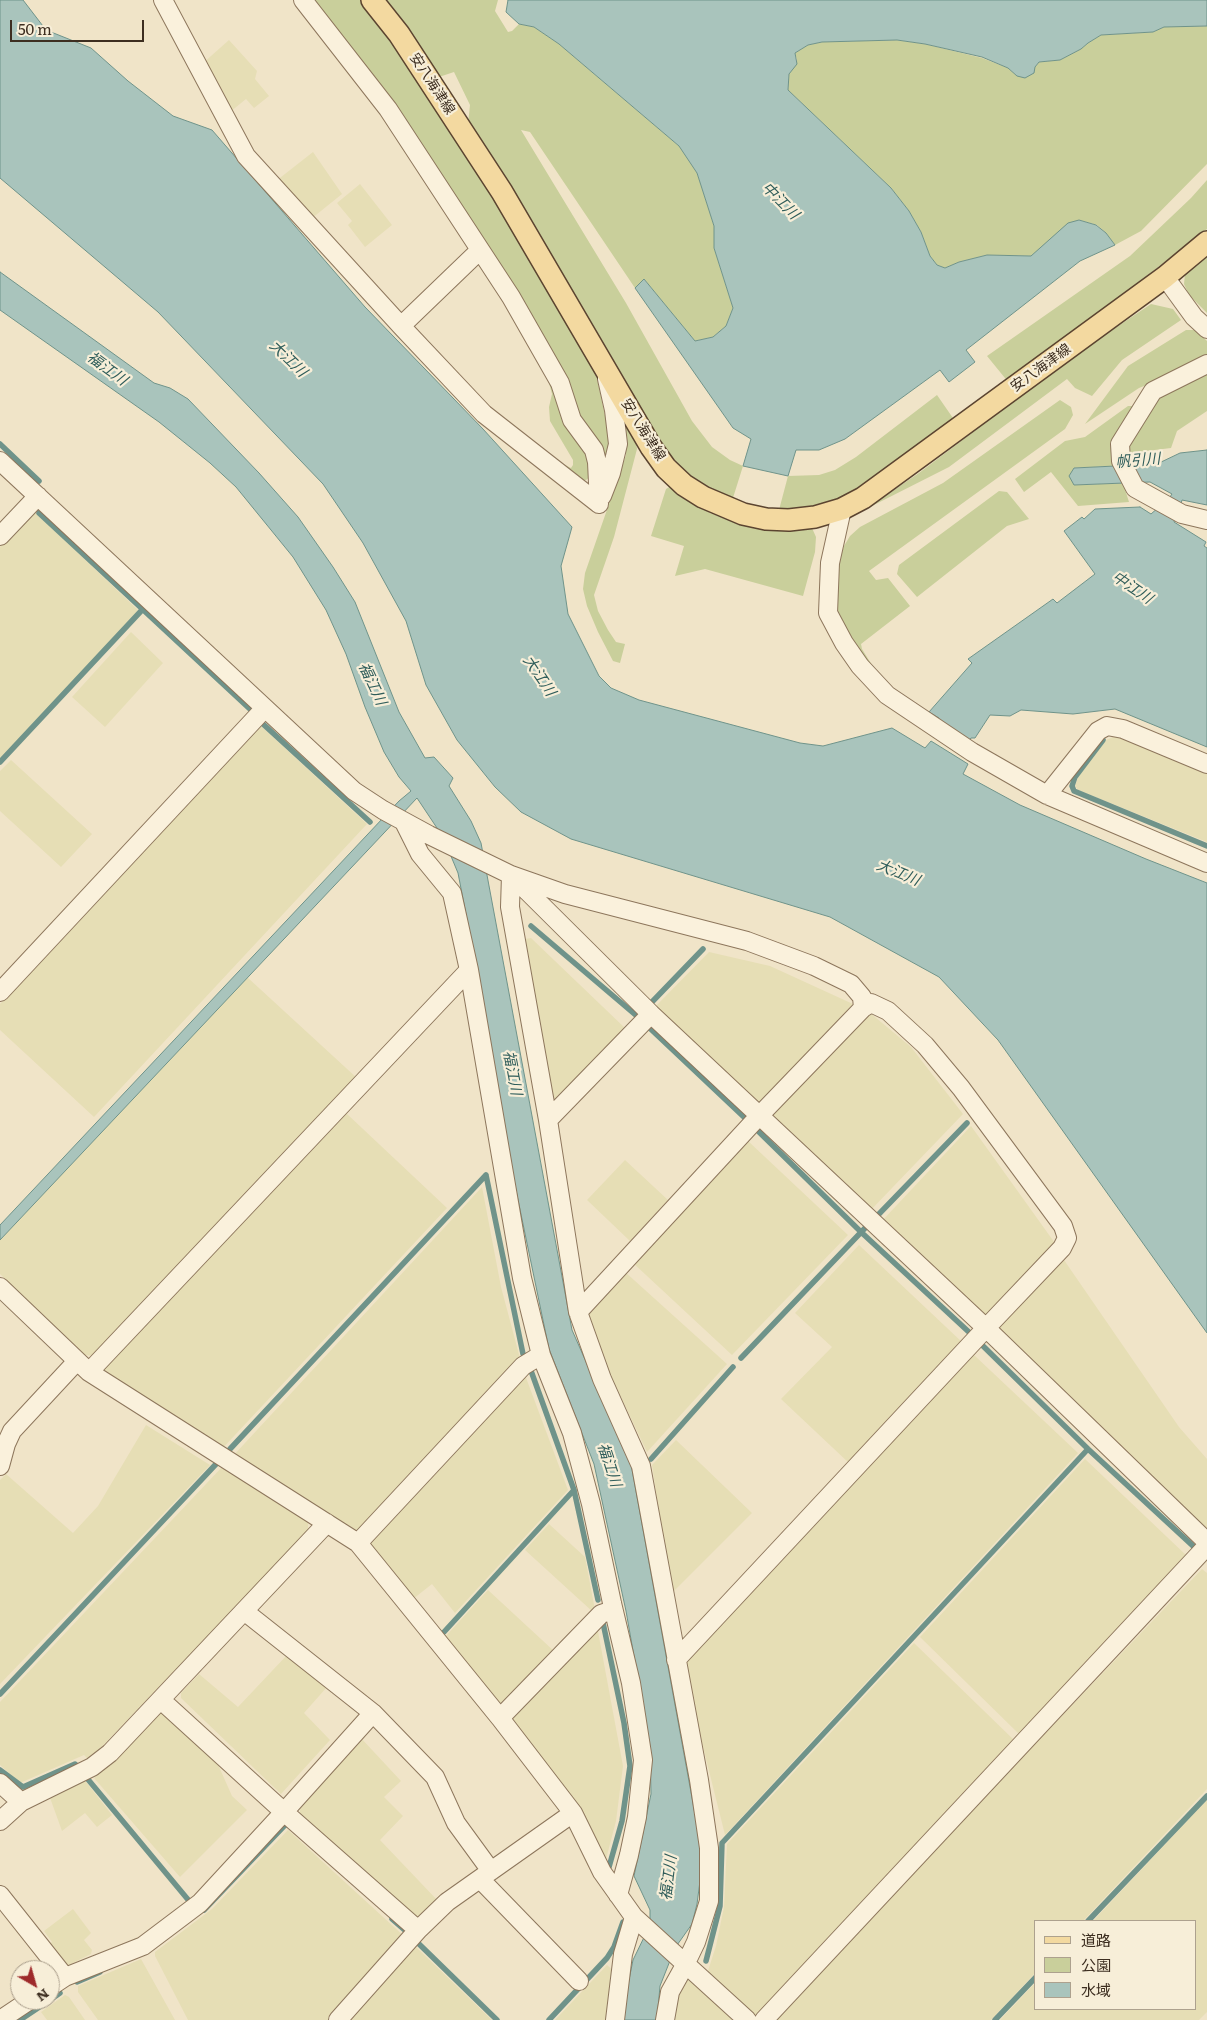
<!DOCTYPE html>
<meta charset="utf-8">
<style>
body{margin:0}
#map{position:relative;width:1207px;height:2020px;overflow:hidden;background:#f0e4c8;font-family:Literata,"Noto Sans JP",serif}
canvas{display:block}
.legend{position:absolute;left:1034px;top:1920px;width:162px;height:90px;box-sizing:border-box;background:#f7eed8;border:1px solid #ada18e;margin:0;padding:6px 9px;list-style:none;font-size:15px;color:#3d2e20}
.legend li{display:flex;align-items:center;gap:10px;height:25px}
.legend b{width:25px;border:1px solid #ada18e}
.north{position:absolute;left:10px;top:1960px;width:50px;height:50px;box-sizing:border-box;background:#f7eed8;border:1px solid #ada18e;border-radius:50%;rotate:142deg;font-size:14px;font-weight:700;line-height:20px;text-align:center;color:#3d2e20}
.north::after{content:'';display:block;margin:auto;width:18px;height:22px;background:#9e2a2b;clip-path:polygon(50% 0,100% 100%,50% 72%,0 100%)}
.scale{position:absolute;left:10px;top:20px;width:134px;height:22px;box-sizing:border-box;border:2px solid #3d2e20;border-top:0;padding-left:6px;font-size:15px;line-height:18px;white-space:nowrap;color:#3d2e20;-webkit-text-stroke:4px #f7eed8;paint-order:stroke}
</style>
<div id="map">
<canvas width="1207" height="2020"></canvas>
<ul class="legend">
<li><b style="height:6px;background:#f3d9a0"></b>道路</li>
<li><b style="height:14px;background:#c9cf9b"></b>公園</li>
<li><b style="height:14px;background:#a9c4bc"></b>水域</li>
</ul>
<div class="north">N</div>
<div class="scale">50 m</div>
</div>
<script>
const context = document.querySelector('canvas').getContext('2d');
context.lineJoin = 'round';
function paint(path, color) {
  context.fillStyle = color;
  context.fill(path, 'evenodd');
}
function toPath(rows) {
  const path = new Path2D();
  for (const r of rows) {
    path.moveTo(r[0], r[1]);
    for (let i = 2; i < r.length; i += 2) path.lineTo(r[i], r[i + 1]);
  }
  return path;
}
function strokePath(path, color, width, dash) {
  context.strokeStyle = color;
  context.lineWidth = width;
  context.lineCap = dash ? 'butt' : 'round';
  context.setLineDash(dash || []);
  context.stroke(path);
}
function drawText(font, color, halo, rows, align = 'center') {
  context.font = font + ' Literata,"Noto Sans JP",serif';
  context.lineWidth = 4.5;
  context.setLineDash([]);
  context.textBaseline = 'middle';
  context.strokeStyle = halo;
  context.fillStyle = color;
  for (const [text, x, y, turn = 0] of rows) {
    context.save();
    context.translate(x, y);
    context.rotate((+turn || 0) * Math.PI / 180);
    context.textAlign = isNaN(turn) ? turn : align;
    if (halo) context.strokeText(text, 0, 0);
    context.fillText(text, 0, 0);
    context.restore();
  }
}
paint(toPath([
 [229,40,257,71,255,79,269,96,254,108,246,99,230,112,202,64],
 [313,152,342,194,311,219,276,181],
 [360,184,392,225,365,247,348,225,352,221,337,203],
 [34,511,139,611,0,759,0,547],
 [131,632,163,663,105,727,72,697],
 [261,726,367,824,94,1117,0,1030,0,1004],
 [1120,734,1207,769,1207,842,1078,790,1075,786,1078,777,1106,740],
 [11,760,92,834,61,867,0,811,0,771],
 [531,938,626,1029,551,1107,519,940],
 [709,952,770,966,853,1004,756,1106,652,1010],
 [247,977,358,1079,94,1356,85,1355,0,1274,0,1240],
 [869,1012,911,1047,963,1114,869,1212,768,1118],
 [346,1113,447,1208,221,1450,103,1374,103,1368],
 [971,1126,1057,1246,985,1320,881,1222],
 [748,1141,848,1235,732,1355,632,1262],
 [625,1160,668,1200,630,1241,587,1200],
 [482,1187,501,1287,521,1362,360,1535,232,1457],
 [859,1245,963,1343,850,1464,781,1399,832,1347,795,1313],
 [1064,1260,1179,1427,1207,1459,1207,1529,996,1330],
 [624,1271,727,1364,647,1452,609,1372,584,1314],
 [974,1355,1078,1453,725,1835,682,1663],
 [525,1375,568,1490,455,1613,432,1584,413,1599,370,1546,369,1537],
 [146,1425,210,1465,0,1684,0,1480,6,1474,73,1533,98,1506],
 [676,1440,752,1513,671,1594,652,1465],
 [1085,1459,1187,1556,1022,1733,1018,1733,920,1637],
 [223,1466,308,1522,308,1531,89,1760,84,1755,20,1783,0,1765,0,1702],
 [549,1524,585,1557,595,1610,593,1612,525,1550],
 [1202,1569,1207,1573,1207,1789,1083,1921,1036,1921,1036,1972,991,2020,772,2020],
 [488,1590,555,1652,508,1702,498,1705,445,1637],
 [597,1626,623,1766,616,1821,605,1863,510,1720,513,1712],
 [914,1643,1015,1741,761,2015,753,2015,707,1974,716,1946,724,1907,727,1844],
 [288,1654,327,1687,304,1713,330,1740,281,1794,181,1698,181,1693,199,1674,238,1707],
 [162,1711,216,1760,232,1796,247,1810,180,1877,94,1778],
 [360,1737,401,1781,384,1797,403,1816,380,1840,439,1902,423,1919,415,1919,300,1813,300,1806],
 [83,1778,112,1815,97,1827,85,1813,62,1831,49,1795],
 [1207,1800,1207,2012,1199,2020,1000,2020,1036,1982,1036,2009,1196,2009,1196,1921,1093,1921],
 [288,1830,406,1938,330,2020,188,2020,155,1956,155,1952,212,1909],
 [73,1909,91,1933,84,1940,92,1950,91,1954,63,1968,45,1948,52,1942,44,1931],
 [415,1946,492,2020,344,2020],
 [141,1959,175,2020,98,2020,78,1992,78,1986],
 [607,1965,615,1972,609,2020,555,2020],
 [689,1977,739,2020,669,2020,682,1978],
 [65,1995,69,1997,85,2020,47,2020,41,2012]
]), '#e6deb5');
paint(toPath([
 [310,0,360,0,394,43,495,199,595,369,610,439,609,457,602,474,574,418,563,379],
 [384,0,498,0,495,11,508,32,512,31,519,24,534,27,559,44,679,146,697,173,714,226,714,248,733,308,726,326,713,337,695,341,644,279,635,288,530,132,521,130,626,303,692,421,712,447,730,460,743,466,732,501,692,480,664,448,529,219,468,124,470,105,454,72,439,77],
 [1207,26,1207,164,1141,231,1115,245,1106,233,1097,225,1079,220,1031,256,987,255,959,262,945,268,937,265,930,256,921,232,909,211,891,188,788,90,789,74,797,60,795,53,808,45,822,42,897,40,925,44,982,58,1008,68,1017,76,1035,67,1039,62,1060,60,1081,49,1088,43,1101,35,1153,32,1164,27],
 [1207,180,1207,229,1009,383,987,356,1130,256,1191,198],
 [1207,254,1207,313,1189,295,1184,284,1185,274],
 [1151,304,1173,309,1181,320,1122,360,1092,396,1075,388,1067,379,949,467,866,509,919,473,1072,357],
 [1186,330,1196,330,1207,341,1207,361,1139,388,1085,424,1128,366],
 [546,372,588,452,591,476,586,480,580,480,551,458,571,468,573,465,573,460,550,421,549,407,552,394],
 [1207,372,1207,411,1177,431,1171,448,1130,453,1125,446,1153,402,1171,387],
 [937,395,955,421,867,484,843,498,820,505,795,510,779,510,788,476,819,475,835,470,856,457],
 [1060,400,1071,407,1073,415,1065,429,869,571,876,580,888,578,910,606,861,644,862,649,880,678,847,641,834,610,838,565,844,546,850,536,860,527,943,483],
 [1128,406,1132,406,1134,414,1114,466,1074,468,1074,485,1123,483,1129,502,1078,506,1051,472,1024,492,1015,479,1065,441,1085,437],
 [624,420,636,441,637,449,614,537,594,595,598,611,608,630,616,642,625,644,620,663,613,661,598,632,587,606,583,589,585,573,626,455],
 [671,486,710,513,745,526,768,531,787,531,812,528,816,537,815,552,803,596,705,569,675,576,684,546,651,536,666,489],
 [999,491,1007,492,1029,519,1007,526,917,597,897,574,899,565]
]), '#c9cf9b');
const water = toPath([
 [0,0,23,0,46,30,91,48,128,81,173,116,212,130,365,307,483,429,572,527,561,566,568,614,599,676,611,688,639,700,800,743,823,746,892,728,925,748,931,741,968,764,963,774,1020,805,1146,859,1207,883,1207,1333,998,1040,939,977,830,917,571,839,521,812,495,787,457,740,426,685,406,621,363,543,323,484,158,312,0,178,0,0],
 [508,0,1207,0,1207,26,1164,27,1153,32,1101,35,1088,43,1081,49,1060,60,1039,62,1035,67,1034,73,1025,78,1017,76,1008,68,982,57,925,44,897,40,822,42,808,45,795,53,797,64,789,74,788,90,891,188,909,211,921,232,930,256,937,265,945,268,959,262,987,255,1031,256,1068,223,1079,220,1096,225,1106,233,1115,245,1080,261,966,350,975,362,949,382,940,370,845,439,819,450,796,450,788,476,743,466,751,439,733,428,635,288,644,279,695,341,713,337,726,326,733,308,714,248,714,226,697,173,679,146,559,44,534,27,519,24,506,12,508,0],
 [0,272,154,383,170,388,188,399,259,473,298,517,333,567,355,602,399,712,425,758,434,757,453,778,449,786,471,821,481,843,572,1330,631,1464,703,1858,697,1904,692,1924,675,1948,660,1986,657,2020,624,2020,623,2010,633,1960,650,1925,650,1910,634,1876,651,1794,650,1747,626,1611,594,1464,549,1349,512,1171,485,1012,458,873,443,837,417,798,0,1240,0,1225,399,801,411,791,399,777,384,752,365,707,346,654,326,610,293,557,236,487,210,463,159,422,0,310,0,272],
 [1207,450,1207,505,1182,500,1180,507,1167,501,1172,494,1150,482,1074,485,1069,476,1074,468,1157,464,1180,453,1207,450],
 [1140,507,1151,514,1159,507,1176,516,1174,522,1206,542,1204,546,1207,548,1207,747,1115,709,1073,714,1021,710,1010,716,990,715,975,738,971,738,967,743,936,724,939,718,929,712,972,663,968,659,1053,599,1057,603,1095,574,1064,531,1082,517,1084,519,1095,509,1140,507]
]);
paint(water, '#a9c4bc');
strokePath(water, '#6f938a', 1);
strokePath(toPath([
 [0,444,39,481],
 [39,513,251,710],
 [263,724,370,822],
 [1103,740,1075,777,1072,786,1074,791,1207,846],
 [0,762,142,610],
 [531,926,638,1017,745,1118],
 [651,1003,703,949],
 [757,1130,861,1232,971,1334],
 [486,1175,523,1354],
 [878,1215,967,1123],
 [981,1344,1088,1449,1193,1546],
 [741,1358,867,1226],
 [530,1368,574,1490,598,1600],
 [230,1449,486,1175],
 [651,1459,733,1367],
 [602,1618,624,1723,630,1766,622,1821,609,1867],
 [444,1632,574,1490],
 [0,1694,217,1463],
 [0,1770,23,1787,75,1764,78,1767],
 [86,1777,190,1902],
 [204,1910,285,1825,293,1825],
 [392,1919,408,1933],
 [1088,1921,1207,1796],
 [418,1943,497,2020],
 [706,1961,720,1906,722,1843,1088,1449],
 [77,1982,100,1972],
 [50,2000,60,1993],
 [20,2020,50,2000],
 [549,2020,607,1958,614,1947,623,1922],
 [995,2020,1036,1977]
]), '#6f938a', 5.5);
const minor = toPath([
 [163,0,246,156,401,326,484,414,599,504],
 [303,0,388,109,511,297,560,383,572,420,594,450,597,462,599,504],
 [1165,277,1194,317,1207,329],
 [401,326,480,250],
 [1207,364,1153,391,1120,444,1121,461,1135,488,1182,514,1207,520],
 [0,461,354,791,383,810,429,835,511,875,651,1014,986,1328,1207,1542],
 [602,496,611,473,618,444,614,410,607,379],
 [842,509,830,563,828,613,844,643,860,666,887,695,972,752,1047,795,1207,863],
 [0,536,38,496],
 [1047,795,1098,731,1107,726,1123,729,1207,764],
 [404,822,420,854,452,893,469,970,522,1278,541,1355,572,1433,591,1504,612,1603,631,1683,643,1760,637,1817,629,1855,618,1895],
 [0,992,265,708],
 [548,1120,651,1014],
 [0,1287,89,1372,358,1543,500,1718,573,1813,602,1872,634,1917,747,2020],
 [578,1312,759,1116,863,1008,862,997,851,984,814,966,747,941,565,894,511,875,510,907,548,1120,578,1312,602,1379,641,1466,699,1780,709,1848,709,1901,696,1942,685,1965,670,1992,665,2020],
 [89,1372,469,970],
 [0,1466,6,1444,12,1431,77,1361],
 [358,1543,523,1366,541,1355],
 [244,1611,373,1713,435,1777,456,1823,491,1871],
 [676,1660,986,1328,1062,1248,1067,1238,1063,1226,961,1088,925,1045,888,1011,871,1003,863,1008],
 [161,1700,284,1812,418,1930],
 [500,1718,601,1614,613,1610],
 [0,1783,21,1802,92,1767,110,1753,327,1523],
 [0,1821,21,1802],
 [480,1879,579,1981],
 [0,1895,65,1977],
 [50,1987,65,1977,143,1946,200,1903,284,1812,373,1713],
 [0,2020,30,2000],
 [338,2020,418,1930,447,1902,573,1813],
 [615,2020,623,1954,634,1917],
 [764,2020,1207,1546]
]);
const major = toPath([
 [372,0,399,34,502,192,651,447,666,468,684,485,703,497,743,514,766,519,789,520,815,517,842,509,863,498,1165,277,1207,242]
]);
strokePath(minor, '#8d765c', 20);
strokePath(major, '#5b4430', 24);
strokePath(minor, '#faf1dc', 18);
strokePath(major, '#f3d9a0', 21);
drawText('14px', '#3d2e20', '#f7eed8', [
 ["安八海津線",432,84,57],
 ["安八海津線",1041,368,-36],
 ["安八海津線",643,430,58]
]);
drawText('italic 15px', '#2f5d5a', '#f7eed8', [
 ["中江川",780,201,45],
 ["大江川",288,359,44],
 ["福江川",107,369,36],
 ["帆引川",1138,461,-5],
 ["中江川",1132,588,34],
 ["大江川",539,676,56],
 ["福江川",372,684,65],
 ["大江川",898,873,22],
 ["福江川",512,1073,79],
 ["福江川",609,1465,72],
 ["福江川",669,1878,-83]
]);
</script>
